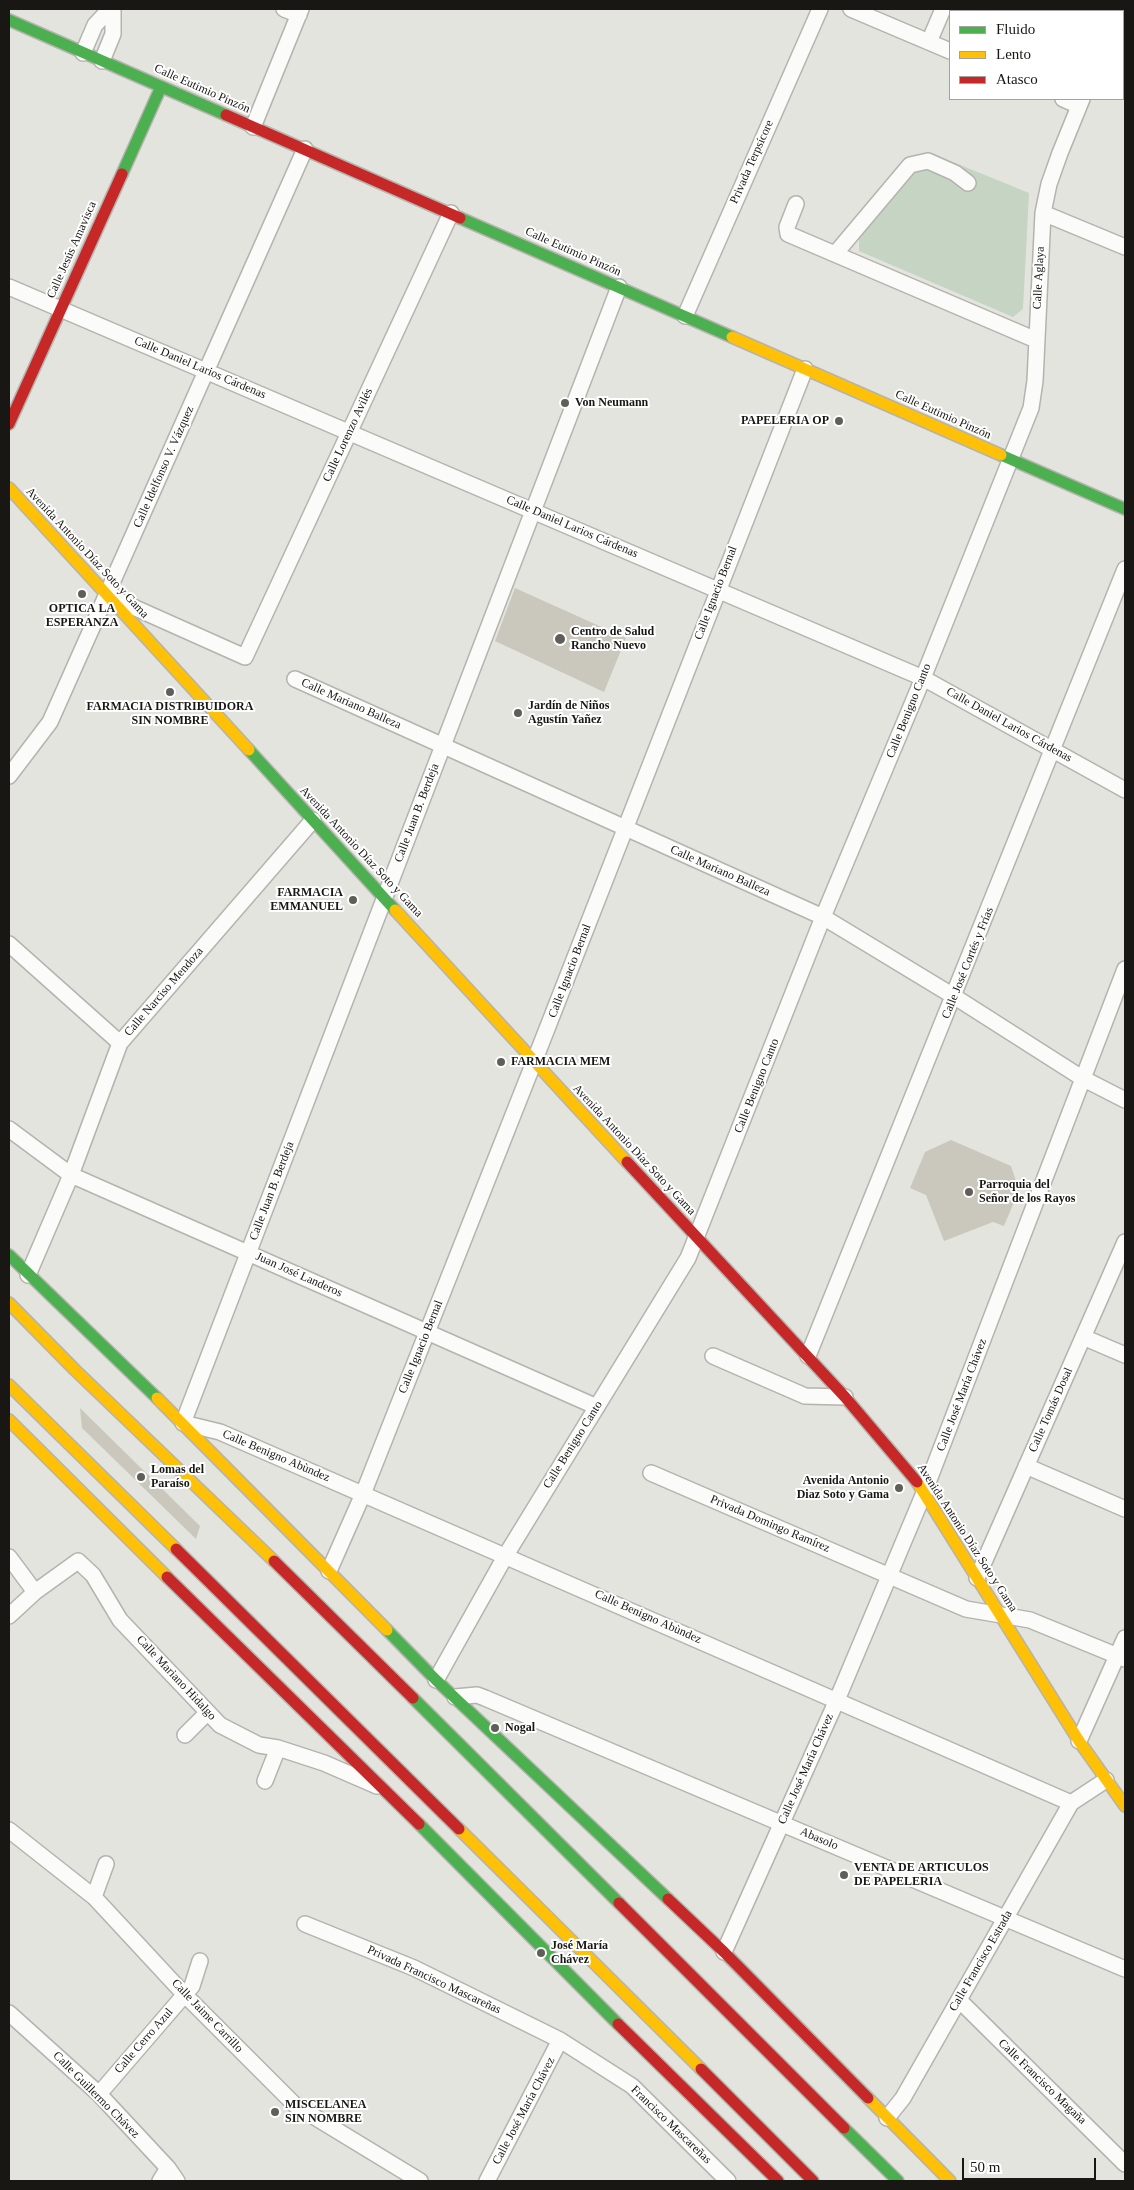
<!DOCTYPE html>
<meta charset="utf-8">
<style>
body{margin:0}
#map{position:relative;width:1134px;height:2190px;overflow:hidden;background:#e4e4de;font-family:Georgia,serif}
canvas{display:block}
.frame{position:absolute;inset:0;border:10px solid #181713;pointer-events:none}
.legend{position:absolute;left:949px;top:10px;width:175px;height:90px;box-sizing:border-box;background:#fff;border:1px solid #a3a2a1;margin:0;padding:6px 9px;list-style:none;font-size:15px;color:#181713}
.legend li{display:flex;align-items:center;gap:10px;height:25px}
.legend b{width:25px;border:1px solid #a3a2a1}
.scale{position:absolute;left:962px;top:2158px;width:134px;height:22px;box-sizing:border-box;border:2px solid #181713;border-top:0;padding-left:6px;font-size:15px;line-height:18px;white-space:nowrap;color:#181713;-webkit-text-stroke:4px #fff;paint-order:stroke}
</style>
<div id="map">
<canvas width="1134" height="2190"></canvas>
<div class="frame"></div>
<ul class="legend">
<li><b style="height:6px;background:#4caf50"></b>Fluido</li>
<li><b style="height:6px;background:#ffc107"></b>Lento</li>
<li><b style="height:6px;background:#c62828"></b>Atasco</li>
</ul>
<div class="scale">50 m</div>
</div>
<script>
const context = document.querySelector('canvas').getContext('2d');
context.lineJoin = 'round';
function paint(path, color) {
  context.fillStyle = color;
  context.fill(path, 'evenodd');
}
function toPath(rows) {
  const path = new Path2D();
  for (const r of rows) {
    path.moveTo(r[0], r[1]);
    for (let i = 2; i < r.length; i += 2) path.lineTo(r[i], r[i + 1]);
  }
  return path;
}
function strokePath(path, color, width, dash) {
  context.strokeStyle = color;
  context.lineWidth = width;
  context.lineCap = dash ? 'butt' : 'round';
  context.setLineDash(dash || []);
  context.stroke(path);
}
function drawText(font, color, halo, rows, align = 'center') {
  context.font = font + ' Georgia,serif';
  context.lineWidth = 4;
  context.setLineDash([]);
  context.textBaseline = 'middle';
  context.strokeStyle = halo;
  context.fillStyle = color;
  for (const [text, x, y, turn = 0] of rows) {
    context.save();
    context.translate(x, y);
    context.rotate((+turn || 0) * Math.PI / 180);
    context.textAlign = isNaN(turn) ? turn : align;
    if (halo) context.strokeText(text, 0, 0);
    context.fillText(text, 0, 0);
    context.restore();
  }
}
paint(toPath([
 [931,153,1029,193,1023,309,1013,317,859,251,859,235]
]), '#c6d4c4');
paint(toPath([
 [515,588,626,638,604,692,495,641],
 [951,1140,1011,1166,1019,1190,1004,1226,993,1222,944,1241,926,1195,910,1188,925,1152],
 [80,1408,200,1526,196,1539,82,1428]
]), '#cac8bd');
const street = toPath([
 [284,9,299,15],
 [851,9,950,51],
 [1119,11,1120,9],
 [929,42,943,9],
 [83,53,95,25,110,9],
 [102,61,113,34,113,9],
 [1063,99,1079,106],
 [253,127,301,9],
 [796,204,787,227,788,234,1036,340],
 [1043,213,1125,247],
 [835,254,910,165,928,161,955,173,968,183],
 [9,287,923,678,1125,790],
 [619,287,183,1423,220,1432,1071,1803],
 [685,316,820,9],
 [113,598,245,657,451,213],
 [295,679,823,917,955,997,1082,1078,1125,1100],
 [9,776,50,722,305,149],
 [9,944,120,1043],
 [9,1129,71,1175,597,1407],
 [28,1275,71,1175,120,1043,313,820],
 [1083,1337,1125,1355],
 [713,1356,805,1396,845,1397],
 [808,1356,1125,569],
 [1026,1466,1125,1509],
 [651,1473,966,1609,1030,1620,1125,1659],
 [9,1557,35,1592],
 [329,1571,363,1494,534,1062,805,369],
 [977,1578,1125,1242],
 [9,1616,35,1592,78,1561,93,1575,120,1620,220,1725,259,1745,278,1748,324,1763,377,1786],
 [436,1680,506,1555,688,1258,823,917,923,678,1031,408,1035,381,1043,213,1049,184,1060,153,1082,99],
 [455,1697,477,1695,485,1698,1125,1969],
 [185,1735,208,1712],
 [1079,1741,1125,1638],
 [265,1781,278,1748],
 [9,1830,94,1897,184,1994,295,2105,420,2181],
 [94,1897,106,1864],
 [305,1924,414,1968,560,2040,632,2086,728,2181],
 [724,1952,837,1700,924,1493,1125,969],
 [959,2000,1125,2164],
 [9,2013,99,2094,168,2168,177,2181],
 [99,2094,192,1986,200,1961],
 [887,2118,903,2098,1071,1803,1106,1780],
 [160,2181,168,2168],
 [487,2181,560,2040]
]);
const fast = toPath([
 [9,20,226,115],
 [122,174,161,87],
 [460,218,732,337],
 [1001,455,1125,509],
 [249,750,395,910],
 [9,1255,157,1398],
 [387,1630,436,1680,668,1899],
 [413,1698,619,1903],
 [419,1824,618,2024],
 [844,2128,898,2181]
]);
const slow = toPath([
 [732,337,1001,455],
 [9,488,249,750],
 [395,910,627,1162],
 [9,1303,75,1370,274,1561],
 [9,1385,176,1549],
 [157,1398,387,1630],
 [9,1420,167,1577],
 [917,1482,1079,1741,1125,1806],
 [459,1829,701,2069],
 [868,2098,950,2181]
]);
const jam = toPath([
 [226,115,460,218],
 [9,424,122,174],
 [627,1162,845,1397,917,1482],
 [176,1549,459,1829],
 [274,1561,413,1698],
 [167,1577,419,1824],
 [668,1899,724,1952,868,2098],
 [619,1903,844,2128],
 [618,2024,778,2181],
 [701,2069,813,2181]
]);
strokePath(street, '#b4b3ae', 18);
strokePath(fast, '#b4b3ae', 14);
strokePath(slow, '#b4b3ae', 14);
strokePath(jam, '#b4b3ae', 14);
strokePath(street, '#fbfbfa', 15);
strokePath(fast, '#4caf50', 11);
strokePath(slow, '#ffc107', 11);
strokePath(jam, '#c62828', 11);
for (const [x, y, r, color] of [
 [565,403,5,"#5f5f5a"],
 [839,421,5,"#5f5f5a"],
 [82,594,5,"#5f5f5a"],
 [560,639,6,"#5f5f5a"],
 [170,692,5,"#5f5f5a"],
 [518,713,5,"#5f5f5a"],
 [353,900,5,"#5f5f5a"],
 [501,1062,5,"#5f5f5a"],
 [969,1192,5,"#5f5f5a"],
 [141,1477,5,"#5f5f5a"],
 [899,1488,5,"#5f5f5a"],
 [495,1728,5,"#5f5f5a"],
 [844,1875,5,"#5f5f5a"],
 [541,1953,5,"#5f5f5a"],
 [275,2112,5,"#5f5f5a"]
]) {
  const dot = new Path2D();
  dot.arc(x, y, r, 0, 2 * Math.PI);
  context.fillStyle = color;
  context.fill(dot);
  strokePath(dot, '#fff', 2);
}
drawText('12px', '#181713', '#fff', [
 ["Calle Eutimio Pinzón",202,89,24],
 ["Privada Terpsícore",752,162,-66],
 ["Calle Jesús Amavisca",72,250,-66],
 ["Calle Eutimio Pinzón",573,252,24],
 ["Calle Aglaya",1039,278,-87],
 ["Calle Daniel Larios Cárdenas",200,368,23],
 ["Calle Eutimio Pinzón",943,415,24],
 ["Calle Lorenzo Avilés",348,435,-65],
 ["Calle Idelfonso V. Vázquez",164,467,-66],
 ["Calle Daniel Larios Cárdenas",572,527,23],
 ["Avenida Antonio Díaz Soto y Gama",87,553,47],
 ["Calle Ignacio Bernal",716,593,-69],
 ["Calle Mariano Balleza",351,704,24],
 ["Calle Benigno Canto",909,711,-68],
 ["Calle Daniel Larios Cárdenas",1009,725,29],
 ["Calle Juan B. Berdeja",417,813,-69],
 ["Avenida Antonio Díaz Soto y Gama",361,852,47],
 ["Calle Mariano Balleza",720,871,24],
 ["Calle José Cortés y Frías",968,963,-68],
 ["Calle Ignacio Bernal",570,971,-69],
 ["Calle Narciso Mendoza",164,992,-49],
 ["Calle Benigno Canto",757,1086,-68],
 ["Avenida Antonio Díaz Soto y Gama",634,1150,47],
 ["Calle Juan B. Berdeja",272,1191,-69],
 ["Juan José Landeros",299,1275,24],
 ["Calle Ignacio Bernal",421,1347,-68],
 ["Calle José María Chávez",962,1395,-69],
 ["Calle Tomás Dosal",1051,1410,-66],
 ["Calle Benigno Canto",573,1445,-58],
 ["Calle Benigno Abùndez",276,1456,23],
 ["Privada Domingo Ramírez",770,1524,23],
 ["Avenida Antonio Díaz Soto y Gama",967,1538,57],
 ["Calle Benigno Abùndez",648,1617,24],
 ["Calle Mariano Hidalgo",176,1678,47],
 ["Calle José María Chávez",806,1769,-66],
 ["Abasolo",819,1839,23],
 ["Calle Francisco Estrada",981,1961,-60],
 ["Privada Francisco Mascareñas",434,1980,25],
 ["Calle Jaime Carrillo",207,2016,46],
 ["Calle Cerro Azul",144,2041,-49],
 ["Calle Francisco Magaña",1042,2082,44],
 ["Calle Guillermo Chávez",96,2095,45],
 ["Calle José María Chávez",524,2111,-62],
 ["Francisco Mascareñas",671,2125,44]
]);
drawText('bold 12px', '#181713', '#fff', [
 ["Von Neumann",575,403],
 ["PAPELERIA OP",829,421,"right"],
 ["OPTICA LA",82,609,"center"],
 ["ESPERANZA",82,623,"center"],
 ["Centro de Salud",571,632],
 ["Rancho Nuevo",571,646],
 ["Jardín de Niños",528,706],
 ["Agustín Yañez",528,720],
 ["FARMACIA DISTRIBUIDORA",170,707,"center"],
 ["SIN NOMBRE",170,721,"center"],
 ["FARMACIA",343,893,"right"],
 ["EMMANUEL",343,907,"right"],
 ["FARMACIA MEM",511,1062],
 ["Parroquia del",979,1185],
 ["Señor de los Rayos",979,1199],
 ["Lomas del",151,1470],
 ["Paraíso",151,1484],
 ["Avenida Antonio",889,1481,"right"],
 ["Diaz Soto y Gama",889,1495,"right"],
 ["Nogal",505,1728],
 ["VENTA DE ARTICULOS",854,1868],
 ["DE PAPELERIA",854,1882],
 ["José María",551,1946],
 ["Chávez",551,1960],
 ["MISCELANEA",285,2105],
 ["SIN NOMBRE",285,2119]
], 'left');
</script>
